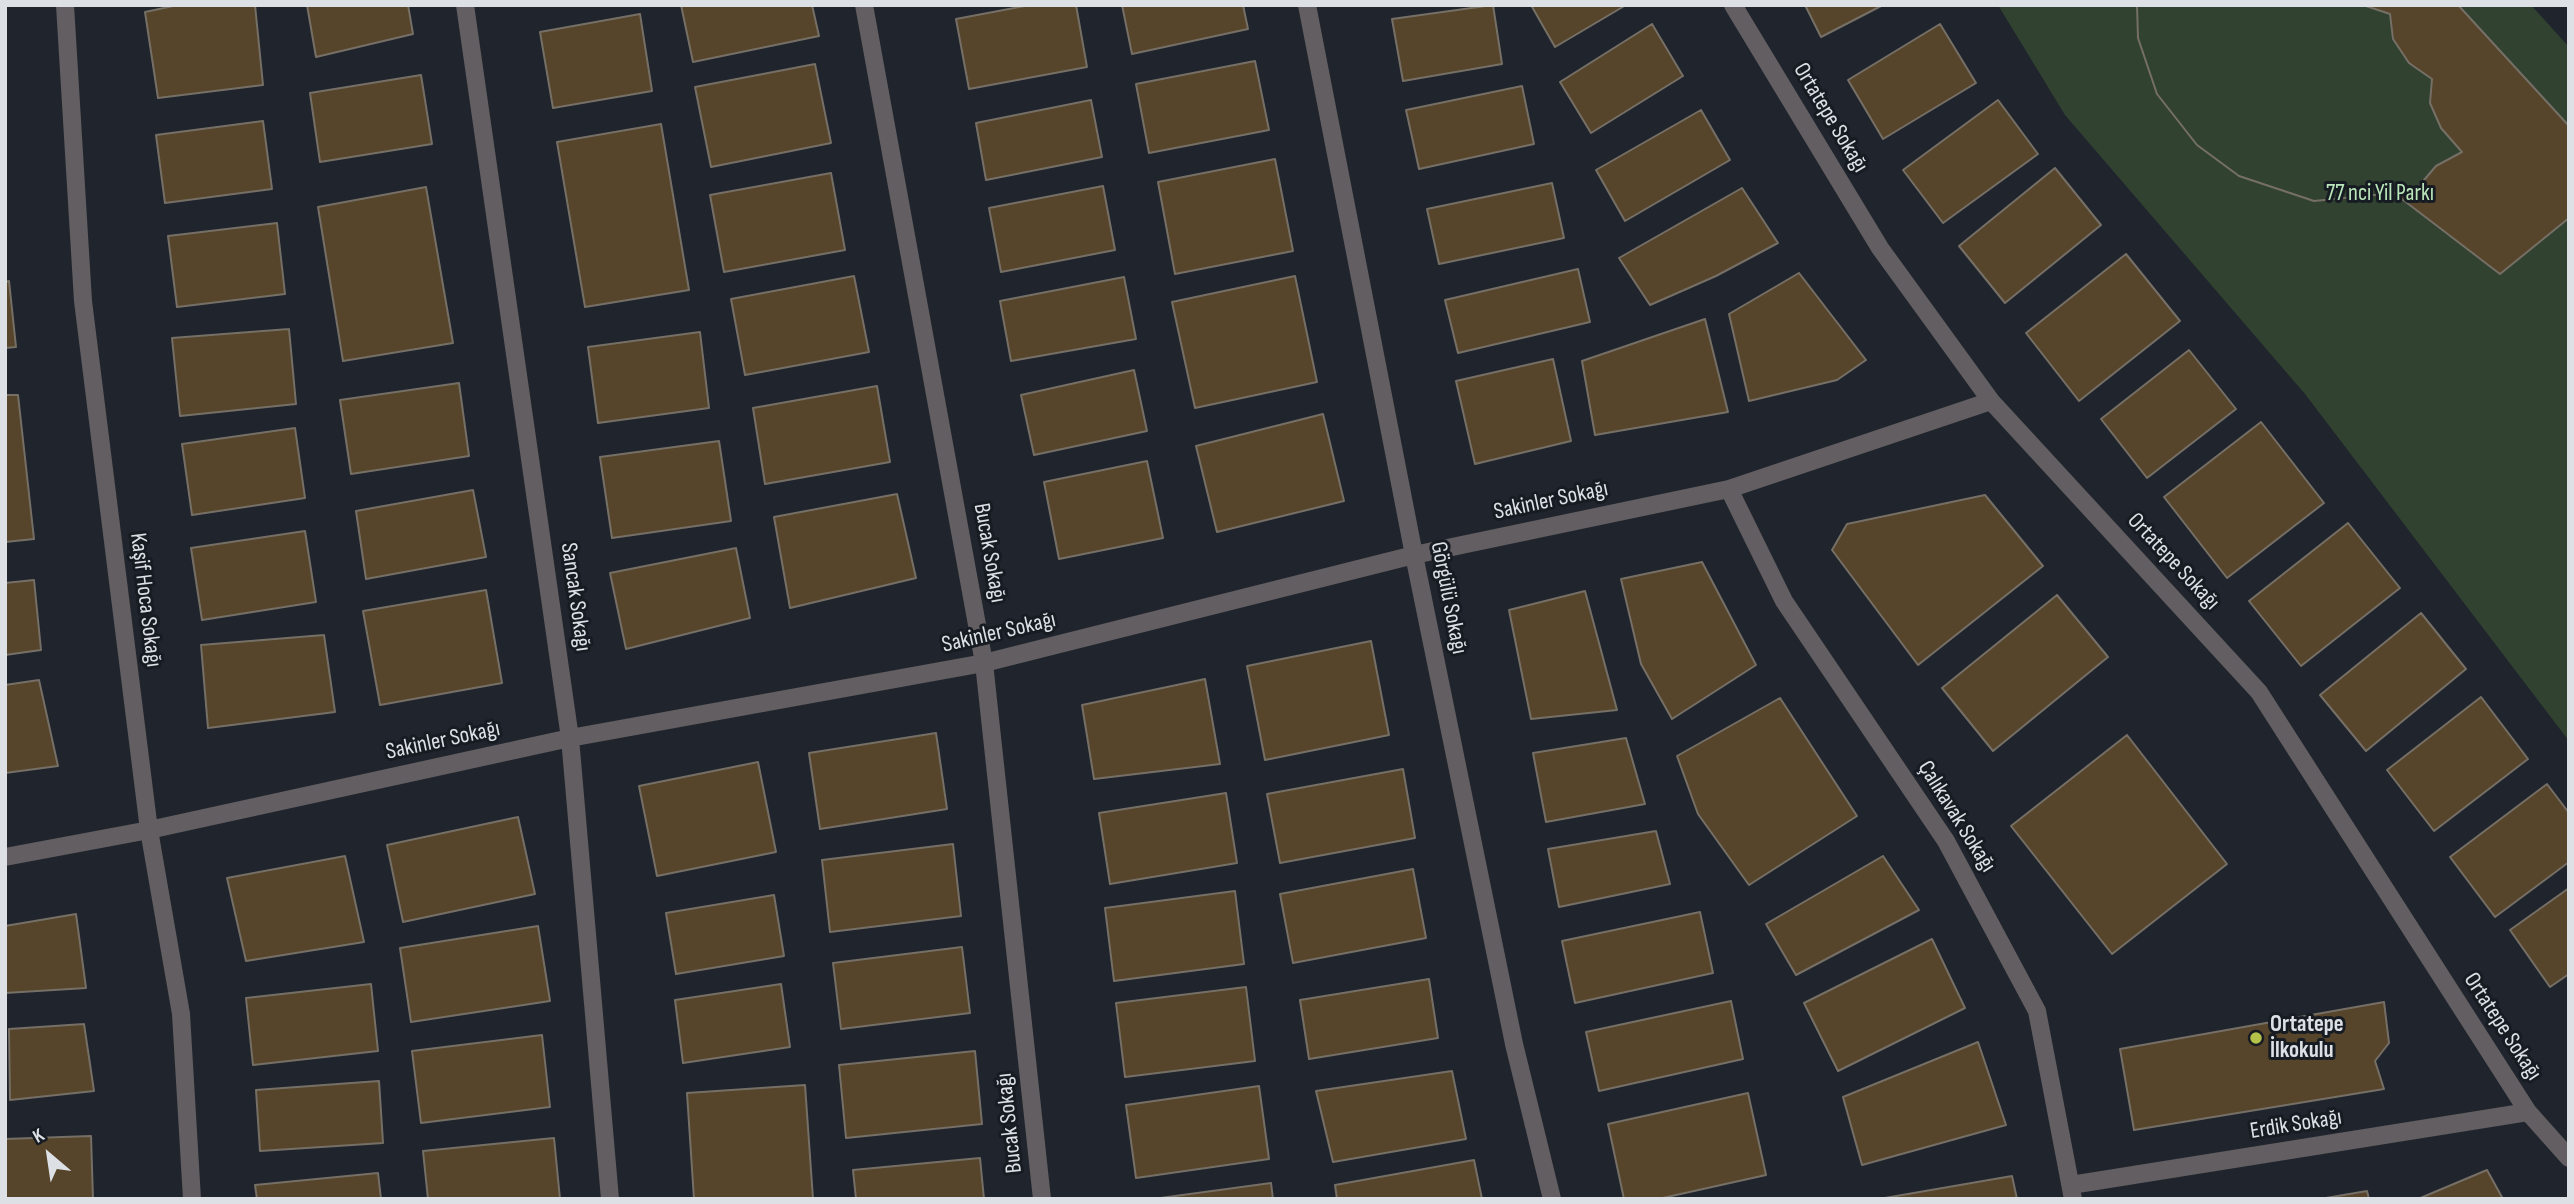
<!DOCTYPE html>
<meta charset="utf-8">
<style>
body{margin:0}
#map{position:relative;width:2574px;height:1204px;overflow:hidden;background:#20252d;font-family:"Sofia Sans Condensed",sans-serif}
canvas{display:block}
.frame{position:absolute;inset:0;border:7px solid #dde1e6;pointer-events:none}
.north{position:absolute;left:14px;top:1120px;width:70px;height:70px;-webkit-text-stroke:5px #171c23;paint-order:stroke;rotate:331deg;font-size:19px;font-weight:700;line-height:28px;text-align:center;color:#dde1e6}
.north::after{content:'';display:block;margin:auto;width:24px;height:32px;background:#dde1e6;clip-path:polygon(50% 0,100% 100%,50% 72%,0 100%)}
</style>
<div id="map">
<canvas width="2574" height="1204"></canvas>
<div class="frame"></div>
<div class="north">K</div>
</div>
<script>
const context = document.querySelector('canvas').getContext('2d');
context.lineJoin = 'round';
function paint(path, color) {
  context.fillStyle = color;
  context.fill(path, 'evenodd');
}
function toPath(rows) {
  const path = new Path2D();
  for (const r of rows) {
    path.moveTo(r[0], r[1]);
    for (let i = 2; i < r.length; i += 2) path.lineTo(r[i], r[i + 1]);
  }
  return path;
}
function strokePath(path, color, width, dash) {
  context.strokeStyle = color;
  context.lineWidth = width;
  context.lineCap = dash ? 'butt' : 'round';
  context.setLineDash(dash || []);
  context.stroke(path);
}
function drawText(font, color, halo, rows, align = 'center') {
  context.font = font + ' "Sofia Sans Condensed",sans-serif';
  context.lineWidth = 6;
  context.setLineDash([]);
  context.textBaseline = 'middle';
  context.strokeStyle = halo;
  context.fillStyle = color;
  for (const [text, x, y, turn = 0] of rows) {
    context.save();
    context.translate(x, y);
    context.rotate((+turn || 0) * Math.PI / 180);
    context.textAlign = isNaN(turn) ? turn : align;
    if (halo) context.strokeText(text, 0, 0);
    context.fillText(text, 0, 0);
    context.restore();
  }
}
paint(toPath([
 [1998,5,2531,5,2569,47,2569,741,2305,394,2065,115]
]), '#314230');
const building = toPath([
 [178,5,255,5,263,85,158,98,145,12,178,5],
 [307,5,408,5,413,34,316,57,307,5],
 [681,5,812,5,819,36,693,62,681,5],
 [1030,5,1076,5,1087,67,969,89,956,19,1030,5],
 [1122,5,1243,5,1248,29,1132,54,1122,5],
 [1493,5,1502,64,1403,81,1392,19,1493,5],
 [1531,5,1626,5,1555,47,1531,5],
 [1805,5,1883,5,1821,37,1805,5],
 [2137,5,2458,5,2569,126,2569,218,2500,274,2394,193,2314,201,2239,176,2197,145,2157,94,2138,38,2137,5],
 [2137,5,2363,5,2390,14,2393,39,2409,63,2432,79,2430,103,2441,128,2462,152,2436,166,2419,186,2394,193,2314,201,2239,176,2197,145,2157,94,2138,38,2137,5],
 [640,14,652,91,553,108,540,32,640,14],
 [1652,24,1683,76,1591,133,1560,82,1652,24],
 [1940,24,1976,83,1883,139,1848,80,1940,24],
 [1255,61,1269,130,1149,153,1136,84,1255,61],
 [815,64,831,143,711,167,695,87,815,64],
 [421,75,432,144,320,162,310,93,421,75],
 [1522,86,1534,144,1419,169,1406,110,1522,86],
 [1091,100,1102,157,986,180,976,123,1091,100],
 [1998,100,2038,154,1943,223,1903,170,1998,100],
 [1701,110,1730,160,1625,221,1596,170,1701,110],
 [263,121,272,189,165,203,156,135,263,121],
 [661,124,689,290,585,307,557,142,661,124],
 [1275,159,1293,251,1175,274,1158,182,1275,159],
 [2055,168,2101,225,2005,303,1959,246,2055,168],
 [831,173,845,250,724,272,710,195,831,173],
 [1552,183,1564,238,1439,264,1427,209,1552,183],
 [1103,186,1115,250,1001,272,989,208,1103,186],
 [426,187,453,343,343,361,318,207,426,187],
 [1742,188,1778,243,1716,276,1650,305,1619,258,1742,188],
 [277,223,285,294,177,307,168,236,277,223],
 [2126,254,2180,321,2079,401,2026,333,2126,254],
 [1578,269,1590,322,1458,353,1445,300,1578,269],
 [1799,273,1866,360,1837,380,1749,401,1729,314,1799,273],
 [854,276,869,352,745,375,731,299,854,276],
 [1295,276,1317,382,1195,408,1172,302,1295,276],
 [1124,277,1136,339,1011,361,1000,301,1124,277],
 [9,281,16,347,5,348,5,282,9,281],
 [1705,319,1728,412,1595,435,1582,361,1705,319],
 [289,329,296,404,180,416,172,338,289,329],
 [700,332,709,408,598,423,588,347,700,332],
 [2189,350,2236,409,2147,478,2101,419,2189,350],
 [1553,359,1571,441,1475,464,1456,381,1553,359],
 [1134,370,1147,431,1034,455,1021,395,1134,370],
 [459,383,469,456,351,474,340,400,459,383],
 [877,386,890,462,765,484,753,408,877,386],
 [5,395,18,395,34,539,5,542,5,395],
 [1323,414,1344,501,1217,532,1196,446,1323,414],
 [2261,422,2324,503,2227,578,2164,497,2261,422],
 [295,428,305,498,192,515,182,444,295,428],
 [719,441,731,521,612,538,600,457,719,441],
 [1147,461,1163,538,1059,559,1044,482,1147,461],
 [473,490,486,557,366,579,356,511,473,490],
 [897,494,916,578,790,608,774,517,897,494],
 [1985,495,2043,566,1918,665,1832,550,1847,524,1985,495],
 [2348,523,2400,588,2301,666,2249,601,2348,523],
 [305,531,316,602,202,620,191,548,305,531],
 [736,548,750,618,626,649,610,573,736,548],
 [1702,562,1756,665,1672,719,1641,664,1621,579,1702,562],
 [34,580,41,650,5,655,5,583,34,580],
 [486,590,502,683,380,705,363,611,486,590],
 [1585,591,1617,710,1531,719,1509,610,1585,591],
 [2057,595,2108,657,1993,751,1942,688,2057,595],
 [2421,613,2466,669,2366,751,2320,695,2421,613],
 [324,635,335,712,208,728,201,645,324,635],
 [1371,641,1389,735,1265,760,1247,666,1371,641],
 [1205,679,1220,764,1094,779,1082,705,1205,679],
 [39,680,58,766,5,773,5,685,39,680],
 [2481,697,2528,759,2434,831,2387,770,2481,697],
 [1780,698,1857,816,1749,885,1698,814,1677,756,1780,698],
 [936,733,947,809,820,829,809,753,936,733],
 [2127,735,2227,864,2112,954,2011,826,2127,735],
 [1626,738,1645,804,1546,822,1533,753,1626,738],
 [758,762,776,852,657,876,639,786,758,762],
 [1403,769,1415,838,1280,863,1267,794,1403,769],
 [2547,784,2569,813,2569,862,2495,917,2450,857,2547,784],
 [1226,793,1237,863,1110,884,1099,813,1226,793],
 [518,817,535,894,403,922,387,845,518,817],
 [1656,831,1670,884,1559,907,1548,849,1656,831],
 [953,844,961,916,830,932,822,860,953,844],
 [345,856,364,942,246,961,227,878,345,856],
 [1883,856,1919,910,1796,975,1766,924,1883,856],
 [1413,869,1426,938,1293,963,1280,894,1413,869],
 [2569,888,2569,974,2550,987,2510,930,2569,888],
 [1235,891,1244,964,1114,981,1105,908,1235,891],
 [774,895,784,956,676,974,666,913,774,895],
 [1700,912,1713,973,1575,1003,1562,941,1700,912],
 [76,914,86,988,5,993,5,926,76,914],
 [538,926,550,1001,411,1022,400,948,538,926],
 [1932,939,1965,1008,1838,1071,1804,1003,1932,939],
 [962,947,970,1013,841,1029,833,963,962,947],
 [1429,979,1438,1038,1309,1059,1300,1000,1429,979],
 [371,984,378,1051,253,1065,246,998,371,984],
 [781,984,790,1047,683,1063,675,1000,781,984],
 [1246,987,1255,1061,1125,1077,1116,1003,1246,987],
 [1731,1001,1743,1059,1599,1091,1586,1032,1731,1001],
 [2384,1002,2389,1043,2375,1061,2384,1089,2134,1130,2120,1049,2384,1002],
 [84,1024,94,1091,10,1100,9,1029,84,1024],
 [542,1035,550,1107,421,1123,412,1051,542,1035],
 [1978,1042,2006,1125,1862,1165,1843,1097,1978,1042],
 [975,1051,982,1124,846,1138,839,1065,975,1051],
 [1452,1071,1466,1139,1333,1162,1316,1091,1452,1071],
 [379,1081,383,1143,260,1151,256,1090,379,1081],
 [805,1085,813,1199,694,1199,687,1093,805,1085],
 [1259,1086,1269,1159,1136,1178,1126,1105,1259,1086],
 [1748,1093,1766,1175,1658,1199,1624,1199,1608,1124,1748,1093],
 [91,1136,93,1199,5,1199,5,1139,91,1136],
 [554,1138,560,1199,428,1199,423,1151,554,1138],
 [980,1158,984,1199,856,1199,853,1170,980,1158],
 [1474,1160,1482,1199,1337,1199,1335,1185,1474,1160],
 [2487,1170,2503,1199,2418,1199,2487,1170],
 [378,1173,381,1199,257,1199,255,1185,378,1173],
 [2012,1176,2017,1199,1879,1199,2012,1176],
 [1271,1183,1273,1199,1153,1199,1271,1183],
 [2367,1191,2369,1199,2320,1199,2367,1191]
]);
paint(building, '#56442b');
strokePath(building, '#756f66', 2);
strokePath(toPath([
 [65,5,83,301,149,830,181,1014,192,1199],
 [465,5,570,738,610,1199],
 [864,5,984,663,1042,1199],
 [1307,5,1414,555,1514,1044,1552,1199],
 [1733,5,1880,248,1991,401,2259,692,2528,1112,2569,1158],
 [1729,489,1784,601,1946,841,2037,1011,2073,1199],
 [5,857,149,830,570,738,984,663,1414,555,1729,489,1991,401],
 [2071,1185,2528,1112]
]), '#625e61', 18);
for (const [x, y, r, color] of [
 [2256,1038,7,"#b5c249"]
]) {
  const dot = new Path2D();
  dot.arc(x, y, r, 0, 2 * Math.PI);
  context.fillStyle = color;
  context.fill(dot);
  strokePath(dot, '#171c23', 2.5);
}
drawText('23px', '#dde1e6', '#171c23', [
 ["Ortatepe Sokağı",1830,118,59],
 ["Sakinler Sokağı",1551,501,-12],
 ["Bucak Sokağı",989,553,80],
 ["Ortatepe Sokağı",2173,562,47],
 ["Sancak Sokağı",575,597,82],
 ["Görgülü Sokağı",1448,598,79],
 ["Kaşif Hoca Sokağı",145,600,83],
 ["Sakinler Sokağı",999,633,-13],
 ["Sakinler Sokağı",443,741,-12],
 ["Çalıkavak Sokağı",1956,817,58],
 ["Ortatepe Sokağı",2502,1027,57],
 ["Bucak Sokağı",1010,1123,-96],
 ["Erdik Sokağı",2296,1125,-9]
]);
drawText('23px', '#bae6ba', '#171c23', [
 ["77 nci Yil Parkı",2380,194]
]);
drawText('bold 23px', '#dde1e6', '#171c23', [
 ["Ortatepe",2270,1025],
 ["İlkokulu",2270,1051]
], 'left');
</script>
